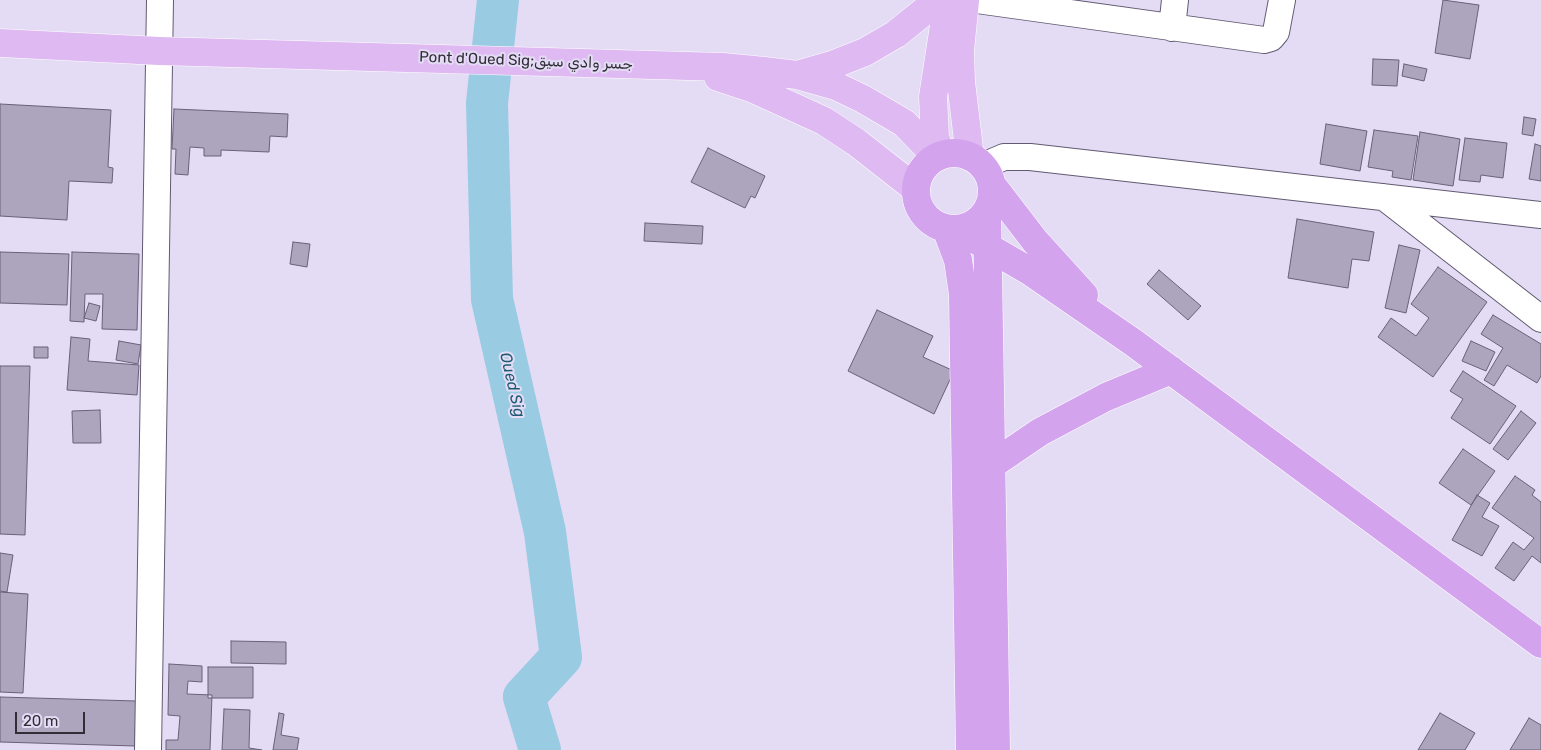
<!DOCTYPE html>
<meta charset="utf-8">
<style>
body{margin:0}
#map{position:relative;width:1541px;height:750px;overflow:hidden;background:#e4dcf5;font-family:Rubik,sans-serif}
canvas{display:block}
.scale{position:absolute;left:15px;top:712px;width:70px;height:22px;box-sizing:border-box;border:2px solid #312d37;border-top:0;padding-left:6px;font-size:15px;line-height:18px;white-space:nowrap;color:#312d37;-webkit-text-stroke:4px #e4dcf5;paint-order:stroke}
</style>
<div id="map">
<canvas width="1541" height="750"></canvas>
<div class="scale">20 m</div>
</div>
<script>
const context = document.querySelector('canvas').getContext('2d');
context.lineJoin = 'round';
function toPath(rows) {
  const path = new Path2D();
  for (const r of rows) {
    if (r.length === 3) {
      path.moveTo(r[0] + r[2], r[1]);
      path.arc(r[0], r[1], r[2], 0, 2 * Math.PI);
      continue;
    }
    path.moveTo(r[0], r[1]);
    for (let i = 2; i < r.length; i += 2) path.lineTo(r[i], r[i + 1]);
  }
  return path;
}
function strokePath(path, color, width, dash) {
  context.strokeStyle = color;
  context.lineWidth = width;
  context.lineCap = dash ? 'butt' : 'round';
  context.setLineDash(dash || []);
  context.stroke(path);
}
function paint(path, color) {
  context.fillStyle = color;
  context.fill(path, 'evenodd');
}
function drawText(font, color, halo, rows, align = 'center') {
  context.font = font + ' Rubik,Vazirmatn,sans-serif';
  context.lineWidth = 4;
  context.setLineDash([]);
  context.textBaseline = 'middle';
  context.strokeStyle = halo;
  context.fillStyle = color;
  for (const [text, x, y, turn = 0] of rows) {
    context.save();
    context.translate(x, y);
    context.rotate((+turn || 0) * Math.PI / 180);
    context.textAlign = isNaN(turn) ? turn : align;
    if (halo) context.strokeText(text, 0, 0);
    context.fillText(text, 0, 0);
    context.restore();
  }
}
strokePath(toPath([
 [498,0,487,103,492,299,545,532,561,657,524,697,540,750]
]), '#99cbe2', 42);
const building = toPath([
 [1443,0,1479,5,1470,59,1435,53,1443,0],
 [1373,59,1399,60,1397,86,1372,85,1373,59],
 [1404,64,1427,69,1424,81,1402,76,1404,64],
 [0,104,111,110,108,167,113,168,112,183,69,181,67,220,0,216,0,104],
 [174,109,288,114,287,137,270,136,269,152,221,150,221,156,204,156,204,148,190,147,188,175,175,174,176,149,172,149,174,109],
 [1524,117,1536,119,1533,136,1522,134,1524,117],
 [1326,124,1367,131,1360,171,1320,164,1326,124],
 [1374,130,1418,136,1411,180,1392,177,1393,171,1368,167,1374,130],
 [1420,132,1460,139,1453,186,1413,180,1420,132],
 [1465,138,1507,143,1503,178,1481,175,1480,182,1459,180,1465,138],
 [1535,144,1541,146,1541,181,1529,179,1535,144],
 [708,148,765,176,755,198,751,196,745,208,691,182,708,148],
 [1297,219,1374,232,1369,261,1352,259,1348,288,1288,278,1297,219],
 [645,223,703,226,702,244,644,241,645,223],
 [293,242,310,244,307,267,290,264,293,242],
 [1399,245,1420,250,1406,313,1385,308,1399,245],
 [0,252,69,254,67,305,0,303,0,252],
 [72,252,139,254,137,330,102,329,103,294,85,294,84,322,70,321,72,252],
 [1438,267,1487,302,1433,377,1378,337,1391,318,1416,336,1429,318,1411,304,1438,267],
 [1159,270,1201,306,1188,320,1147,284,1159,270],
 [89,303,100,306,96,321,84,318,89,303],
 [877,310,933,336,923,357,954,371,934,414,848,371,877,310],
 [1493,315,1541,344,1541,376,1537,383,1507,365,1494,386,1484,380,1503,348,1481,334,1493,315],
 [71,337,90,339,88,361,139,365,137,395,67,390,71,337],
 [119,341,141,345,138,364,116,360,119,341],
 [1471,341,1495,352,1486,371,1462,361,1471,341],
 [34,347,48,347,48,358,34,358,34,347],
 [0,366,30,366,25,535,0,534,0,366],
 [1463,371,1516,406,1490,444,1451,418,1463,399,1450,391,1463,371],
 [100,410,101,443,73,443,72,411,100,410],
 [1521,411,1536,423,1508,460,1493,449,1521,411],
 [1463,449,1495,471,1471,505,1439,483,1463,449],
 [1515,476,1535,490,1532,495,1541,502,1541,563,1532,556,1514,581,1495,568,1513,542,1524,550,1534,538,1492,508,1515,476],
 [1477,495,1490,503,1482,517,1499,526,1482,556,1452,540,1477,495],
 [0,553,13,555,7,592,0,591,0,553],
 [0,592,28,594,23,693,0,692,0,592],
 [231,641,286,642,286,664,231,663,231,641],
 [169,664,202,666,202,682,188,681,187,694,212,695,210,750,166,750,166,740,178,740,180,716,168,715,169,664],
 [208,667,253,667,253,698,208,698,208,667],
 [0,697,136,701,135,746,0,742,0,697],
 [224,709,250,710,249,748,262,750,222,750,224,709],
 [279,713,284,714,281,735,299,738,297,750,273,750,279,713],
 [1440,713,1475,733,1465,750,1418,750,1440,713],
 [1529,718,1541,725,1541,750,1510,750,1529,718]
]);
paint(building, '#ada5bd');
strokePath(building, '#696177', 1);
const minor = toPath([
 [977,0,1264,40,1271,38,1276,32,1282,0],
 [1172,28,1175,0],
 [983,166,1004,157,1030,157,1541,215],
 [1384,197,1541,319],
 [148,750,160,0]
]);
const primary = toPath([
 [965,1,960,50,961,82,970,157],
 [0,43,159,51,723,67,764,71,797,75,836,86,863,99,904,123,937,157],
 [797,75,832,65,865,52,896,34,938,0],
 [718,77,754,89,824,121,856,142,916,189],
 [941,155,935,137,933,97,948,0]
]);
const trunk = toPath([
 [954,191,38],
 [992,185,1035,241,1084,295],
 [987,211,996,750],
 [946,228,958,260,963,294,970,750],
 [957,229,1031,272,1134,343,1541,644],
 [993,464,1040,432,1106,397,1171,370]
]);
strokePath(minor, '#625a70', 28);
strokePath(primary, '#fff', 29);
strokePath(trunk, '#fff', 29);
strokePath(minor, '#fff', 26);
strokePath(primary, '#dfbaf2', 28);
strokePath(trunk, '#d4a3ee', 28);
drawText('15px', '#312d37', '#e4dcf5', [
 ["Pont d'Oued Sig;جسر وادي سيق",526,61,2]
]);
drawText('italic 16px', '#1e5b73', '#e4dcf5', [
 ["Oued Sig",512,385,77]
]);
</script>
